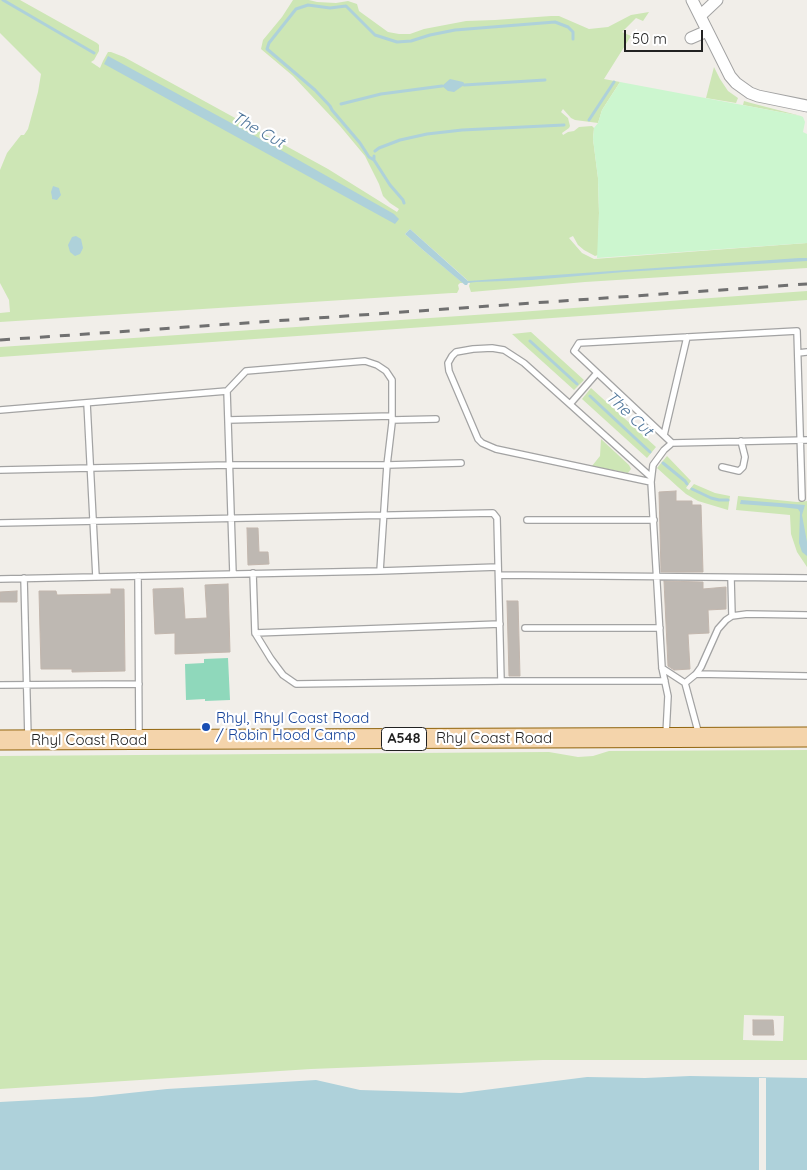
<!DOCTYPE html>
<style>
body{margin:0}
#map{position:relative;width:807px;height:1170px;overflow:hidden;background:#f1eee9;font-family:Quicksand,sans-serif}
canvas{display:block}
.scale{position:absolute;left:624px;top:30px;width:79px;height:22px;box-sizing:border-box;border:2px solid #222;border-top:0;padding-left:6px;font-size:15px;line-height:18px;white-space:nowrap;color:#222;-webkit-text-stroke:4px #fff;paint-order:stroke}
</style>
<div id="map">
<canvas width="807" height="1170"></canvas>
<div class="scale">50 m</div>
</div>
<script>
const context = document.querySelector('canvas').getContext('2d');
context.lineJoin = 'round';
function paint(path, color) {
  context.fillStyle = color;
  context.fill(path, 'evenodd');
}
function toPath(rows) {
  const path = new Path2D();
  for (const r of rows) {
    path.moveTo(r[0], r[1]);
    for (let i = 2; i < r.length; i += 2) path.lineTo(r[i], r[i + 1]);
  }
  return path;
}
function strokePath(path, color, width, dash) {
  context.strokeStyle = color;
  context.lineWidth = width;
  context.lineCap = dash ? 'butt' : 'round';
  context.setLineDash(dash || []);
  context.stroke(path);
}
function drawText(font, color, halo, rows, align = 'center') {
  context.font = font + ' Quicksand,sans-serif';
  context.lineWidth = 4.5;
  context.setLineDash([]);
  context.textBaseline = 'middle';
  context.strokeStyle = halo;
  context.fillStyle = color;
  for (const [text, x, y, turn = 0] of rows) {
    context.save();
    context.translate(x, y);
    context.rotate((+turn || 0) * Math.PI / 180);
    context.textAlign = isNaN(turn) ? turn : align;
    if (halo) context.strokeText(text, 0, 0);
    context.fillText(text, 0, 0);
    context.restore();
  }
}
paint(toPath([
 [0,0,20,0,97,43,99,45,99,51,94,60,91,62,100,68,103,61,108,52,111,52,124,57,328,169,397,212,399,209,390,203,383,196,379,184,365,156,340,126,293,76,261,49,263,40,282,17,293,0,309,0,317,2,336,3,348,1,357,4,359,11,388,32,399,34,410,34,424,29,466,21,495,20,551,16,559,16,589,29,608,27,631,15,649,12,643,21,636,18,622,32,631,36,604,79,620,82,602,110,598,123,575,120,571,118,563,109,561,112,568,118,570,126,569,128,562,133,563,135,568,132,574,131,579,127,592,126,594,128,593,139,598,178,599,213,598,255,595,256,584,250,578,245,573,236,569,238,582,253,594,259,807,243,807,268,585,282,471,292,469,286,470,283,465,278,410,229,405,234,423,250,463,283,460,283,458,285,459,289,457,293,452,293,0,322,0,313,10,312,9,300,0,283,0,170,7,153,21,135,24,135,28,129,38,92,41,74,0,33],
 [714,67,720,79,728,91,738,98,736,103,706,98],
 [744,101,751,103,801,116,743,105],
 [807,291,807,300,0,357,0,347,519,312],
 [531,332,584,380,574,390,512,334],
 [591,388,656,447,647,458,582,399],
 [601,439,629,465,631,469,628,473,592,466,600,456],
 [667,456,691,481,686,488,689,490,694,484,715,493,730,496,728,510,698,501,686,494,678,487,657,468],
 [738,496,797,502,807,501,807,567,797,552,791,534,790,515,736,510],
 [807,750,807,1060,543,1060,311,1069,0,1089,0,756,549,752,578,757,593,756,609,751],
 [744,1015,784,1016,783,1041,743,1040]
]), '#cde6b5');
paint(toPath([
 [620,82,801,116,803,117,805,122,803,132,807,134,807,243,597,258,599,213,598,178,593,139,594,128,598,123,602,110]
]), '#ccf6cf');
paint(toPath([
 [228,658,230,700,205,701,205,699,186,700,185,664,204,663,204,659]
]), '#8fd8bb');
paint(toPath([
 [108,56,279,149,394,214,399,219,395,224,104,64],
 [450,79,463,82,464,83,464,85,454,92,448,91,442,86],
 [53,186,59,188,60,192,61,195,57,200,52,199,52,197,51,192],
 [410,229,468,281,799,258,807,258,807,261,624,272,532,280,476,282,468,283,467,285,465,285,423,250,405,234],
 [76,236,81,239,83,248,80,254,75,256,70,252,68,245,72,237],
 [741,500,805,505,802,515,807,542,807,556,802,552,799,543,800,512,798,509,781,507,740,504],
 [690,1076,807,1078,807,1170,0,1170,0,1102,92,1097,167,1089,316,1080,360,1090,461,1093,587,1077,645,1078]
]), '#aed1da');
paint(toPath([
 [759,1078,766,1078,766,1170,759,1170]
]), '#f1eee9');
strokePath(toPath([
 [3,0,94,53],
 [464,85,545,80],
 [341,104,381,94,442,86],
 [589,120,614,82],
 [375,151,379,148,400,140,427,134,462,130,564,125],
 [374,156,374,160,390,185,403,200,404,203],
 [374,160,369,157,360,143,332,110,330,106,315,90,267,49,269,43,296,9,308,5,330,8,346,6,375,35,397,42,411,41,430,35,455,30,555,22,568,27,573,32,573,39],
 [530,341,577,384],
 [590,396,650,452],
 [663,463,685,481,687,484],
 [692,489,711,498,719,500,728,500]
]), '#aed1da', 3);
const building = toPath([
 [676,491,676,501,692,501,692,505,701,505,703,572,661,572,659,492,676,491],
 [247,528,258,528,259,552,268,552,269,564,248,565,247,528],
 [664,581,703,582,703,589,726,587,726,609,708,610,709,633,688,634,690,669,674,670,668,666,664,581],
 [228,584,230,652,175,654,175,633,155,634,153,589,183,588,185,619,207,618,205,585,228,584],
 [111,589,124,589,125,671,72,672,72,669,41,669,39,591,56,591,57,595,111,594,111,589],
 [17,591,17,602,0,602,0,592,17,591],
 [507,601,518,601,520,676,509,676,507,601],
 [753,1020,773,1020,774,1035,753,1035,753,1020]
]);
paint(building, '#beb8b2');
strokePath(building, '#c2b6ad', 1);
const service = toPath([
 [798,353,807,352],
 [227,391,233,574],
 [87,403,96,577],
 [570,404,597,373],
 [0,410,227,391,246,371,365,361,377,365,386,371,392,380,392,423,387,465,380,571,0,579],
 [228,420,392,416],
 [392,420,436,419],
 [664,435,687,337],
 [672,443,574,351,579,343,797,331,802,498],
 [722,467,739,471,743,467,745,457,741,441],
 [0,470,229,465,387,465,461,463],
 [651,477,524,363,504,350,492,348,473,349,456,352,452,356,448,363,449,371,478,439,482,443,496,449,651,482],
 [527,520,654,520],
 [0,523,493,513,497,518,501,681],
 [380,571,498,567],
 [253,573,255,633,271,659,283,675,296,684,501,681,665,681],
 [499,575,807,578],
 [138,576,139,738],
 [24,578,28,738],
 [731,578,732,616],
 [525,628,660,628],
 [255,633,500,624],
 [662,668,685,683,699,735],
 [696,674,807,676],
 [685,683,696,674,701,667,718,629,726,620,732,616,747,614,807,615],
 [0,685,139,684],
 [666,735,668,696,662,668,651,482,653,465,664,450,672,443,807,440]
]);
const minor = toPath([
 [692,0,730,76,736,83,750,93,758,96,807,106],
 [700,16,717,0],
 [691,38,707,31]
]);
const primary = toPath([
 [0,740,807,737]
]);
strokePath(service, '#a3a3a3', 8);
strokePath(minor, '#a3a3a3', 13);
strokePath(primary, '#91650e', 21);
strokePath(service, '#fff', 5.5);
strokePath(minor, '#fff', 11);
strokePath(primary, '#f4d4ab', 19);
strokePath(toPath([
 [0,340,807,284]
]), '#707070', 3, [10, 10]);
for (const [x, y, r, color] of [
 [206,727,5,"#1a4fb4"]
]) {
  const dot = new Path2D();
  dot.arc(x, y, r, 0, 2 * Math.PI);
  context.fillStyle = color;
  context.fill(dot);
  strokePath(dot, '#fff', 2);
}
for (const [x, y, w] of [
 [404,739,45]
]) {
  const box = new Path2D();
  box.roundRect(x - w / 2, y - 11.5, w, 23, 4);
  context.fillStyle = '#fff';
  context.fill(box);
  strokePath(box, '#222', 1);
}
drawText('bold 14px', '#222', null, [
 ["A548",404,739]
]);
drawText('15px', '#164399', '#fff', [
 ["Rhyl, Rhyl Coast Road",216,718],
 ["/ Robin Hood Camp",216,735]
], 'left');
drawText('15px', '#222', '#fff', [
 ["Rhyl Coast Road",494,738],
 ["Rhyl Coast Road",89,740]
]);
drawText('italic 16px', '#4f769b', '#fff', [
 ["The Cut",258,130,29],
 ["The Cut",629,414,43]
]);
</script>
